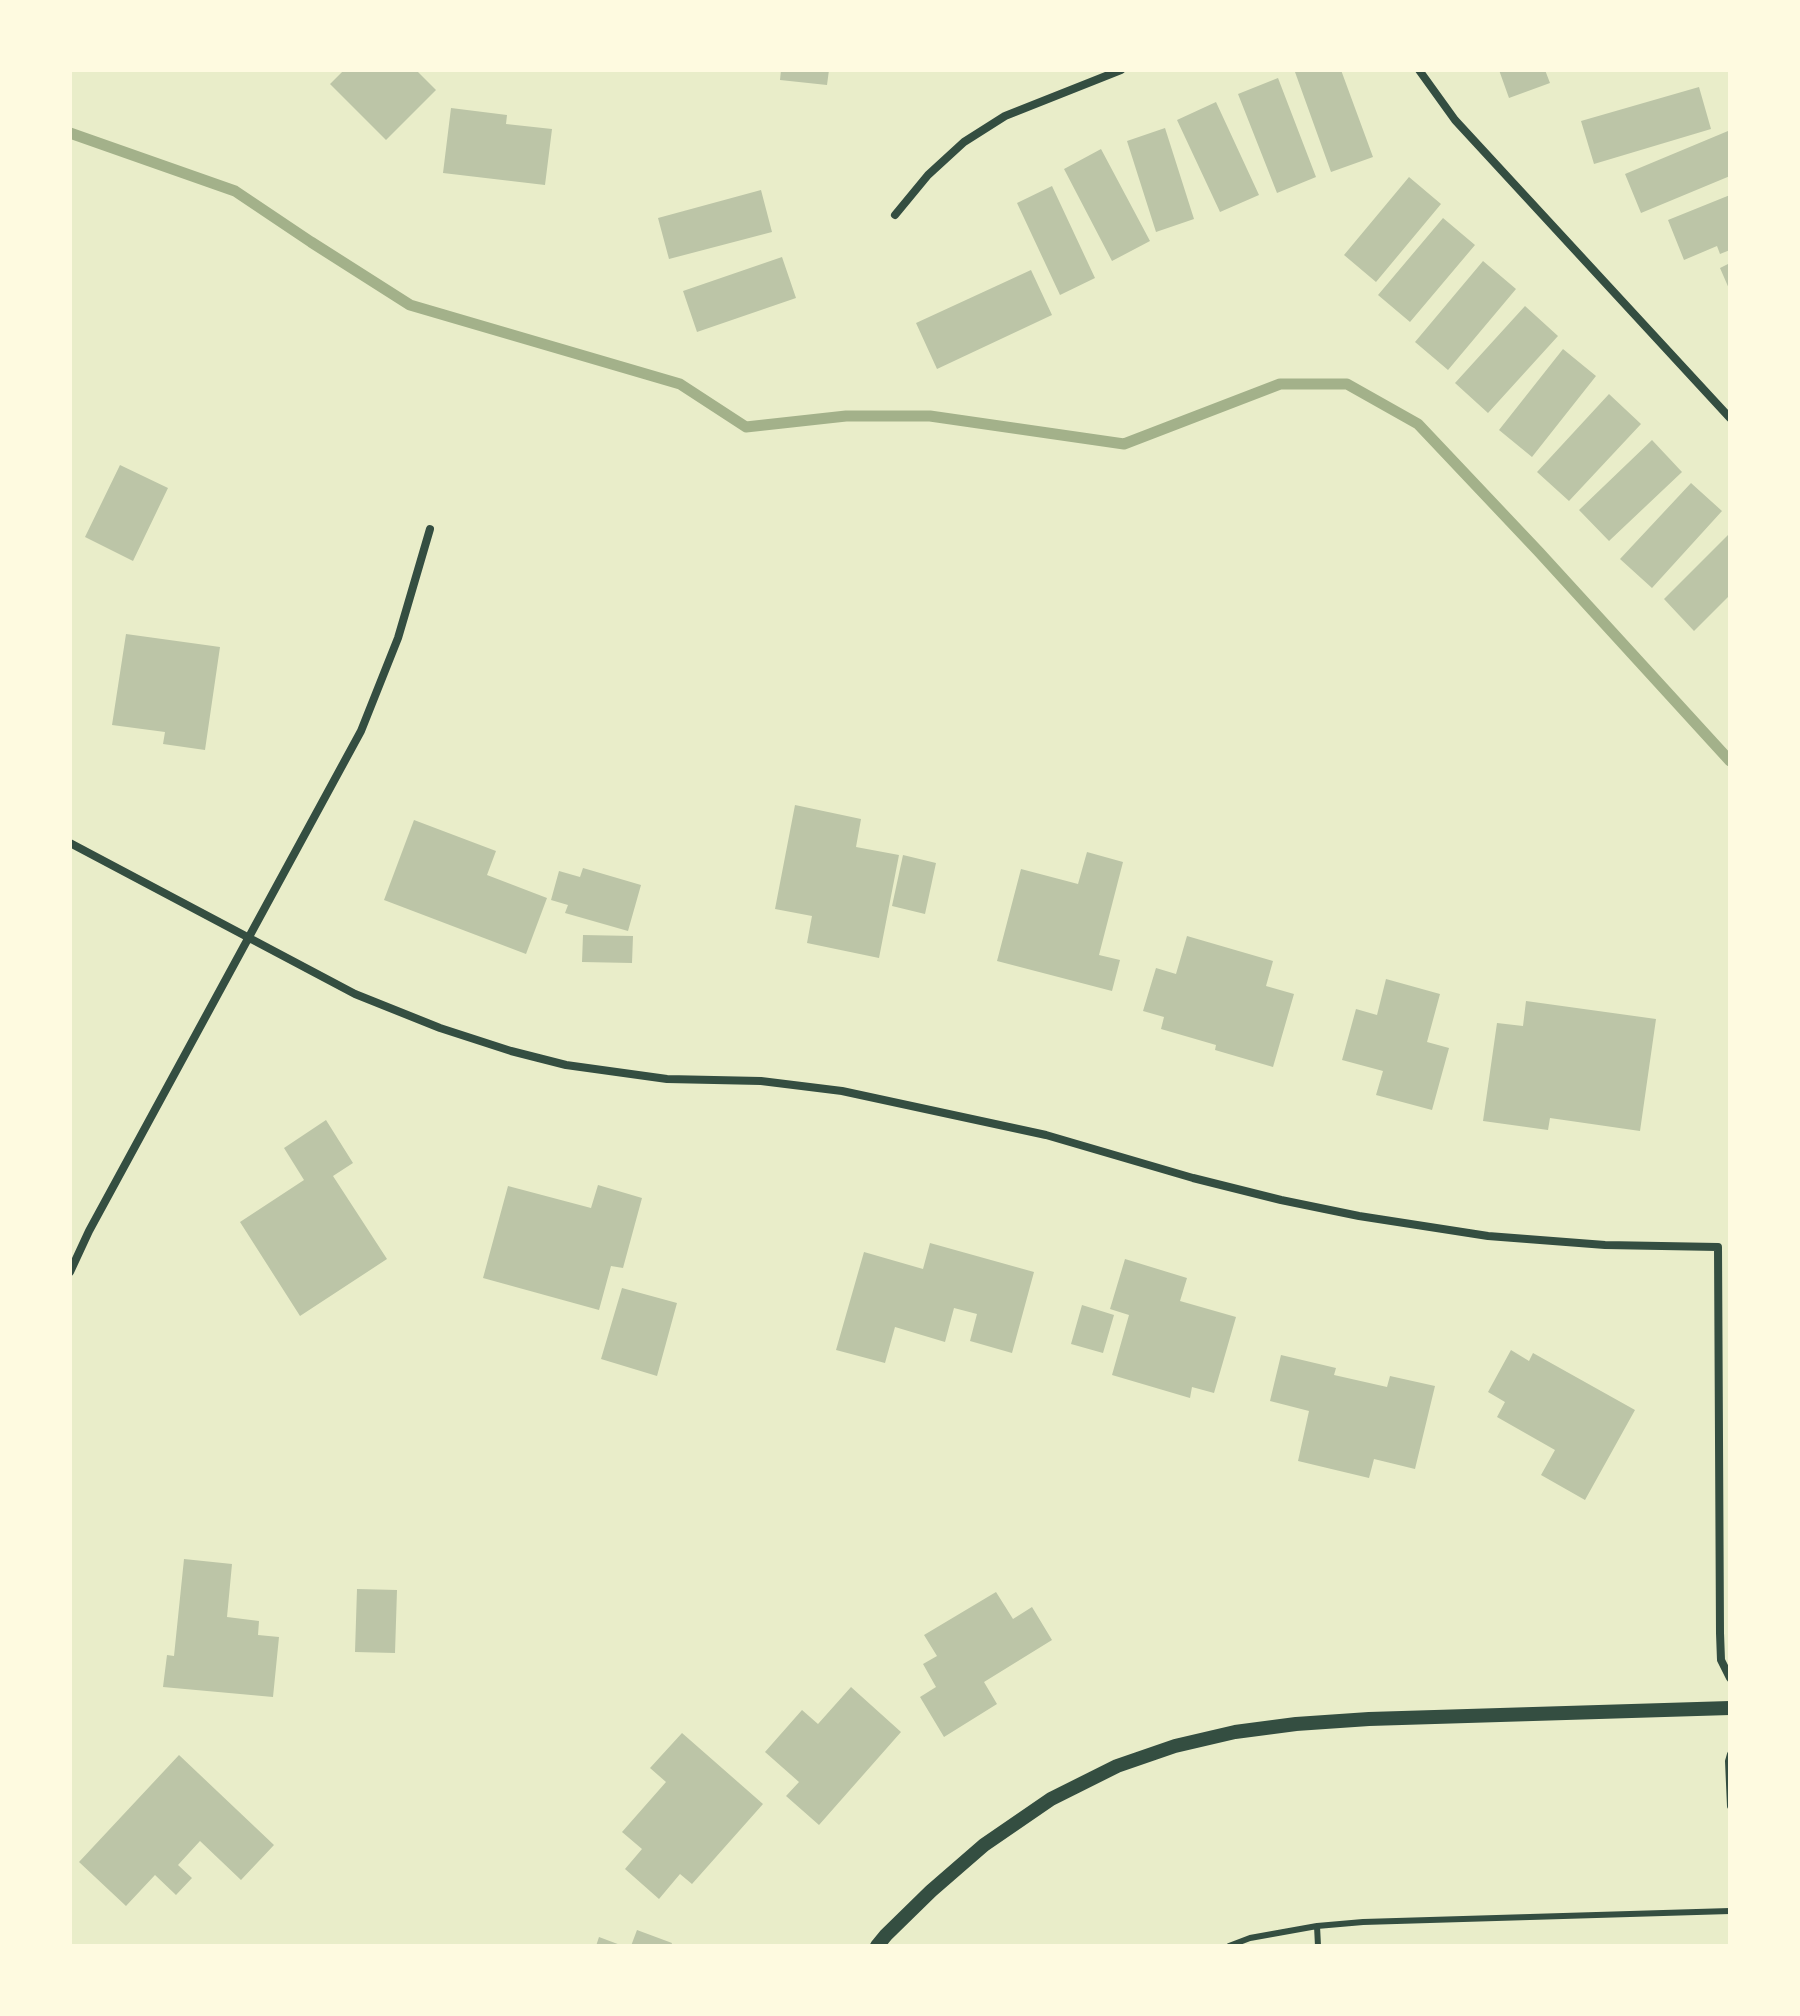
<!DOCTYPE html>
<style>
body{margin:0}
#map{position:relative;width:1800px;height:2016px;overflow:hidden;background:#e9edc9;font-family:"Roboto Condensed",sans-serif}
canvas{display:block}
.frame{position:absolute;inset:0;border:72px solid #fefae0;pointer-events:none}
</style>
<div id="map">
<canvas width="1800" height="2016"></canvas>
<div class="frame"></div>
</div>
<script>
const context = document.querySelector('canvas').getContext('2d');
context.lineJoin = 'round';
function toPath(rows) {
  const path = new Path2D();
  for (const r of rows) {
    path.moveTo(r[0], r[1]);
    for (let i = 2; i < r.length; i += 2) path.lineTo(r[i], r[i + 1]);
  }
  return path;
}
function strokePath(path, color, width, dash) {
  context.strokeStyle = color;
  context.lineWidth = width;
  context.lineCap = dash ? 'butt' : 'round';
  context.setLineDash(dash || []);
  context.stroke(path);
}
function paint(path, color) {
  context.fillStyle = color;
  context.fill(path, 'evenodd');
}
strokePath(toPath([
 [70,133,235,191,311,242,410,305,680,384,746,427,846,416,930,416,1124,444,1280,384,1347,384,1418,424,1539,552,1730,761]
]), '#a3b18a', 11);
paint(toPath([
 [344,70,416,70,436,90,386,140,330,84],
 [781,70,829,70,827,85,780,80],
 [1301,70,1341,70,1373,157,1331,172,1295,72],
 [1499,70,1545,70,1550,83,1509,98],
 [1278,78,1316,177,1277,193,1238,94],
 [1699,87,1711,129,1594,164,1581,121],
 [1216,102,1259,195,1220,212,1177,120],
 [451,108,507,115,506,124,552,129,545,185,443,173],
 [1165,128,1194,219,1156,232,1127,141],
 [1728,131,1730,136,1730,176,1641,213,1625,174],
 [1101,149,1150,241,1112,261,1064,169],
 [1409,177,1441,204,1376,282,1344,255],
 [1052,186,1095,278,1060,295,1017,203],
 [761,190,772,232,669,259,658,218],
 [1730,195,1730,250,1720,254,1717,246,1684,260,1668,220],
 [1443,218,1475,245,1410,322,1378,295],
 [782,257,796,298,697,332,683,291],
 [1483,261,1516,289,1448,370,1415,342],
 [1730,263,1730,291,1720,268],
 [1031,270,1052,315,937,369,916,323],
 [1525,306,1558,336,1488,413,1455,383],
 [1563,349,1596,376,1532,457,1499,430],
 [1609,394,1641,424,1569,501,1537,472],
 [1652,440,1682,472,1609,541,1579,510],
 [120,465,168,488,133,561,85,537],
 [1691,483,1722,511,1652,588,1620,559],
 [1730,533,1730,595,1694,631,1664,599],
 [126,634,220,647,205,750,163,744,165,732,112,725],
 [795,805,861,819,856,847,899,855,879,958,807,943,812,916,775,909],
 [414,820,496,851,487,875,547,898,526,954,384,900],
 [1087,852,1123,862,1099,955,1120,960,1112,991,997,961,1021,869,1078,884],
 [903,855,936,863,925,914,892,906],
 [583,868,641,885,628,931,565,913,568,905,551,900,559,871,580,877],
 [583,935,633,936,632,963,582,962],
 [1187,936,1273,961,1266,986,1294,994,1273,1067,1215,1050,1216,1045,1161,1029,1164,1017,1143,1011,1156,968,1176,974],
 [1386,979,1440,994,1427,1042,1449,1048,1432,1110,1376,1095,1383,1071,1342,1060,1356,1009,1377,1015],
 [1526,1001,1656,1019,1640,1131,1550,1118,1548,1130,1483,1121,1497,1023,1523,1026],
 [326,1120,353,1163,333,1176,387,1259,300,1316,240,1222,304,1180,284,1148],
 [598,1185,642,1198,623,1268,611,1266,599,1310,483,1278,508,1186,591,1208],
 [930,1243,1034,1272,1012,1353,970,1341,977,1314,954,1308,945,1342,895,1327,885,1363,836,1350,864,1252,923,1269],
 [1125,1259,1187,1278,1180,1301,1236,1317,1214,1393,1192,1387,1190,1398,1112,1375,1129,1315,1110,1309],
 [622,1288,677,1303,657,1376,601,1359],
 [1082,1305,1114,1315,1103,1353,1071,1344],
 [1511,1350,1529,1361,1533,1353,1635,1410,1585,1500,1541,1475,1555,1450,1497,1417,1505,1402,1488,1392],
 [1281,1355,1336,1368,1334,1375,1387,1387,1390,1376,1435,1386,1415,1469,1374,1459,1369,1478,1298,1461,1309,1411,1270,1401],
 [184,1559,232,1564,227,1617,259,1621,258,1635,279,1637,273,1697,163,1687,167,1655,174,1656],
 [357,1589,397,1590,395,1653,355,1652],
 [996,1592,1013,1619,1032,1607,1052,1640,984,1682,997,1704,944,1737,920,1697,936,1687,923,1664,937,1656,924,1635],
 [851,1687,901,1732,819,1825,786,1796,799,1782,765,1752,802,1710,818,1724],
 [682,1733,763,1804,692,1884,680,1874,659,1899,625,1869,642,1849,622,1832,666,1782,650,1768],
 [179,1755,274,1845,241,1880,200,1841,178,1865,192,1878,176,1895,155,1875,126,1906,79,1862],
 [637,1930,672,1943,671,1946,631,1946],
 [599,1937,623,1946,596,1946]
]), '#bcc5a7');
strokePath(toPath([
 [1730,1754,1728,1761,1730,1806],
 [1317,1926,1318,1946],
 [1229,1946,1250,1938,1317,1926,1363,1922,1730,1911]
]), '#344e41', 6);
strokePath(toPath([
 [1419,70,1455,120,1730,418],
 [895,215,928,175,964,142,1005,116,1121,70],
 [70,843,355,994,440,1028,511,1051,566,1065,667,1079,761,1081,842,1091,1046,1135,1193,1178,1281,1200,1359,1216,1488,1236,1605,1245,1718,1247,1720,1633,1721,1660,1730,1678],
 [70,1272,89,1231,361,731,398,638,430,529]
]), '#344e41', 8);
strokePath(toPath([
 [877,1946,886,1935,931,1891,984,1845,1051,1799,1117,1766,1175,1746,1235,1732,1296,1724,1369,1719,1730,1708]
]), '#344e41', 14);
</script>
